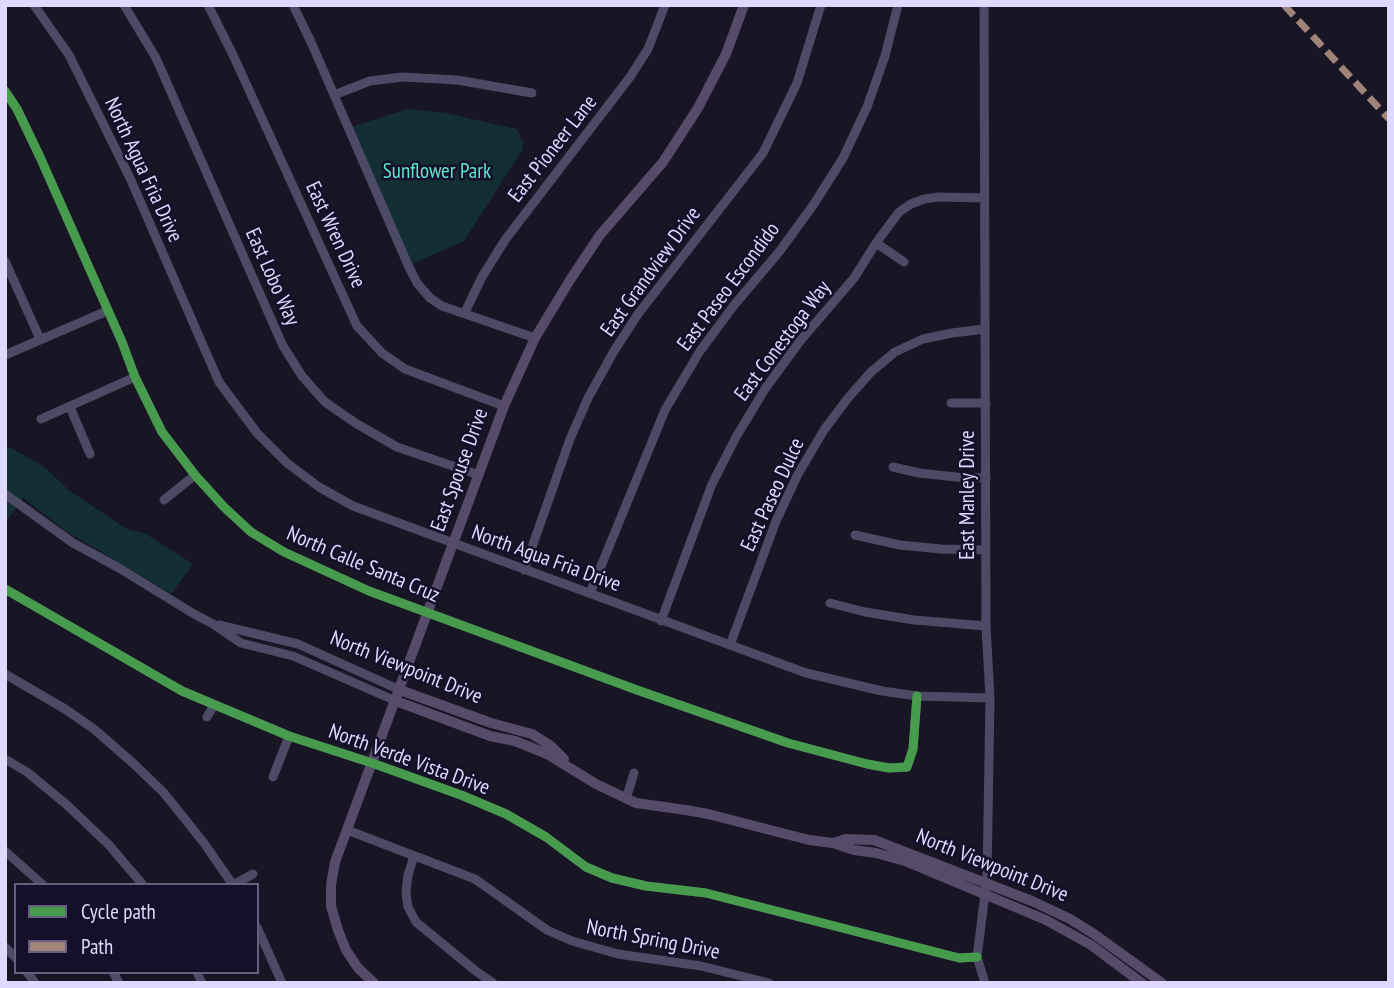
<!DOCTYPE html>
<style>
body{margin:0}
#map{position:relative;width:1394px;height:988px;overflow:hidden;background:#181524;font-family:"PT Sans Narrow",sans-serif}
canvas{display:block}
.frame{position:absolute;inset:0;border:7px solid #dfd8ff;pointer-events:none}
.legend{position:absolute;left:14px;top:883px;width:245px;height:91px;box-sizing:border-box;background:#150f2a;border:2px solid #665f7f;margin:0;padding:9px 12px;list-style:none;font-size:21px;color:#dfd8ff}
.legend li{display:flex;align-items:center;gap:14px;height:35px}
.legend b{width:35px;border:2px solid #665f7f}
</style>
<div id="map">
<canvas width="1394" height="988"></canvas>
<div class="frame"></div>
<ul class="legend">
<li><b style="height:9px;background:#469c4c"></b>Cycle path</li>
<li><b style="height:9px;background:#a18479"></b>Path</li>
</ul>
</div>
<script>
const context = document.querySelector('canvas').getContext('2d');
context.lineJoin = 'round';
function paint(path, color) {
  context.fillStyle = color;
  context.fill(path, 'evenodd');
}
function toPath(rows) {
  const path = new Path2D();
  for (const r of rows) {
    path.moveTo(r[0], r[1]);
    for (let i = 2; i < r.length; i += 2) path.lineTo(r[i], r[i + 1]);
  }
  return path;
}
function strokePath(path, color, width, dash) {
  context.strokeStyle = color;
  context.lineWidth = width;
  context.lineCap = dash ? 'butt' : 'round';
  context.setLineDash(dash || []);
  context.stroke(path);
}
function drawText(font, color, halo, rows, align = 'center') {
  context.font = font + ' "PT Sans Narrow",sans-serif';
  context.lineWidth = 5;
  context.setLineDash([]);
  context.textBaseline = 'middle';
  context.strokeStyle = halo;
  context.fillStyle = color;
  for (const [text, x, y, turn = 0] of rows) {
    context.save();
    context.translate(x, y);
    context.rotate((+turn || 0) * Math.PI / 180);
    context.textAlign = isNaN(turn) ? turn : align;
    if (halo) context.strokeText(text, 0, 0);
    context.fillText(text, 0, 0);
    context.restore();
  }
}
paint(toPath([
 [407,109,446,113,512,128,517,129,523,143,523,149,464,241,412,264,352,127],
 [5,445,43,466,70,491,127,529,146,534,193,564,171,594,66,531,23,498,5,523]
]), '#132f33');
strokePath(toPath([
 [34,5,69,55,130,178,219,382,257,433,287,463,319,487,353,506,806,673,882,691,917,696,990,698],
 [124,5,156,58,283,346,302,376,325,402,357,424,397,447,479,475],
 [208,5,233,55,357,326,382,353,405,369,504,406],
 [293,5,311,42,408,265,417,283,430,298,442,306,535,338],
 [984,5,986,626,990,698,987,878,977,957,985,983],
 [5,91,17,109,40,157,122,342,135,377,162,432,195,475,224,507,251,532,284,552,369,591,637,690,788,743,867,764,889,768,907,767,913,749,917,696],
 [334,95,370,81,403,77,457,80,532,93],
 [876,243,904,262],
 [5,261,40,339],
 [465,312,482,277,505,240,630,77,648,49,665,5],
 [5,355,107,311],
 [951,403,986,403],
 [70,407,90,454],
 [41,419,135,377],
 [893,467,919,473,956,477,986,478],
 [5,494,73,543,119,568,194,614,213,624,241,643,293,656,396,701],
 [164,500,195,475],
 [855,535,900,545,941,549,986,550],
 [524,570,570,439,588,398,614,351,638,314,763,153,797,83,821,5],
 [5,589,182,691,289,736,372,763,461,795,506,814,546,837,586,867,612,878,646,886,706,893,959,958,977,957],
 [590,593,665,410,700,351,735,304,779,252,814,204,843,158,867,107,885,56,898,5],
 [830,603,865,612,914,620,986,626],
 [661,621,712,484,736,437,765,389,800,341,854,278,876,243,899,212,911,204,924,199,939,197,984,198],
 [219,625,298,644,400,690],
 [730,645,776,521,798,474,824,430,848,398,871,372,895,352,923,339,952,333,985,329],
 [5,674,65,709,94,729,134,764,164,793,204,843,233,885,253,874],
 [207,717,214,705],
 [5,759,27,772,67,805,109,845,143,885],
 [273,777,289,736],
 [626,799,634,773],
 [347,830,475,879,547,930,572,941,618,954,701,966,769,983],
 [5,851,43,885],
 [414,856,408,875,406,893,408,907,416,922,477,972,493,983],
 [257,927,282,983],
 [5,947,16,958],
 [27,972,35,983],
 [113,972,119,983],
 [197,972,202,983]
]), '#4d4a65', 9);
strokePath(toPath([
 [400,690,491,723,532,734,551,746,564,759],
 [396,701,490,736,515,741,547,754,596,784,636,803,686,810,708,814,809,840,833,843,854,850,876,853,905,861,1046,920,1091,945,1142,983],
 [833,843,846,839,874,840,1032,901,1070,919,1094,934,1162,983],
 [374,983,358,968,346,950,338,930,331,906,331,885,335,862,504,406,535,338,570,280,600,235,663,162,698,108,726,54,744,5]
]), '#574b6a', 10);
strokePath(toPath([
 [1284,5,1389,119]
]), '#a18479', 7, [14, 7]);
strokePath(toPath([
 [5,91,17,109,40,157,122,342,135,377,162,432,195,475,224,507,251,532,284,552,369,591,637,690,788,743,867,764,889,768,907,767,913,749,917,696],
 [5,589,182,691,289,736,372,763,461,795,506,814,546,837,586,867,612,878,646,886,706,893,959,958,977,957]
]), '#469c4c', 9);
drawText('21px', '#dfd8ff', '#150f2a', [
 ["East Pioneer Lane",553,149,-52],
 ["North Agua Fria Drive",143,170,65],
 ["East Wren Drive",335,235,65],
 ["East Grandview Drive",651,272,-54],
 ["East Lobo Way",272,277,66],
 ["East Paseo Escondido",729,287,-53],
 ["East Conestoga Way",783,341,-53],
 ["East Spouse Drive",460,470,-70],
 ["East Paseo Dulce",773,495,-65],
 ["East Manley Drive",968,495,-90],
 ["North Agua Fria Drive",546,559,20],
 ["North Calle Santa Cruz",363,565,23],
 ["North Viewpoint Drive",406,668,22],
 ["North Verde Vista Drive",409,760,20],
 ["North Viewpoint Drive",992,866,22],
 ["North Spring Drive",653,940,11]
]);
drawText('21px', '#5ce7ce', '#150f2a', [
 ["Sunflower Park",437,172]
]);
</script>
